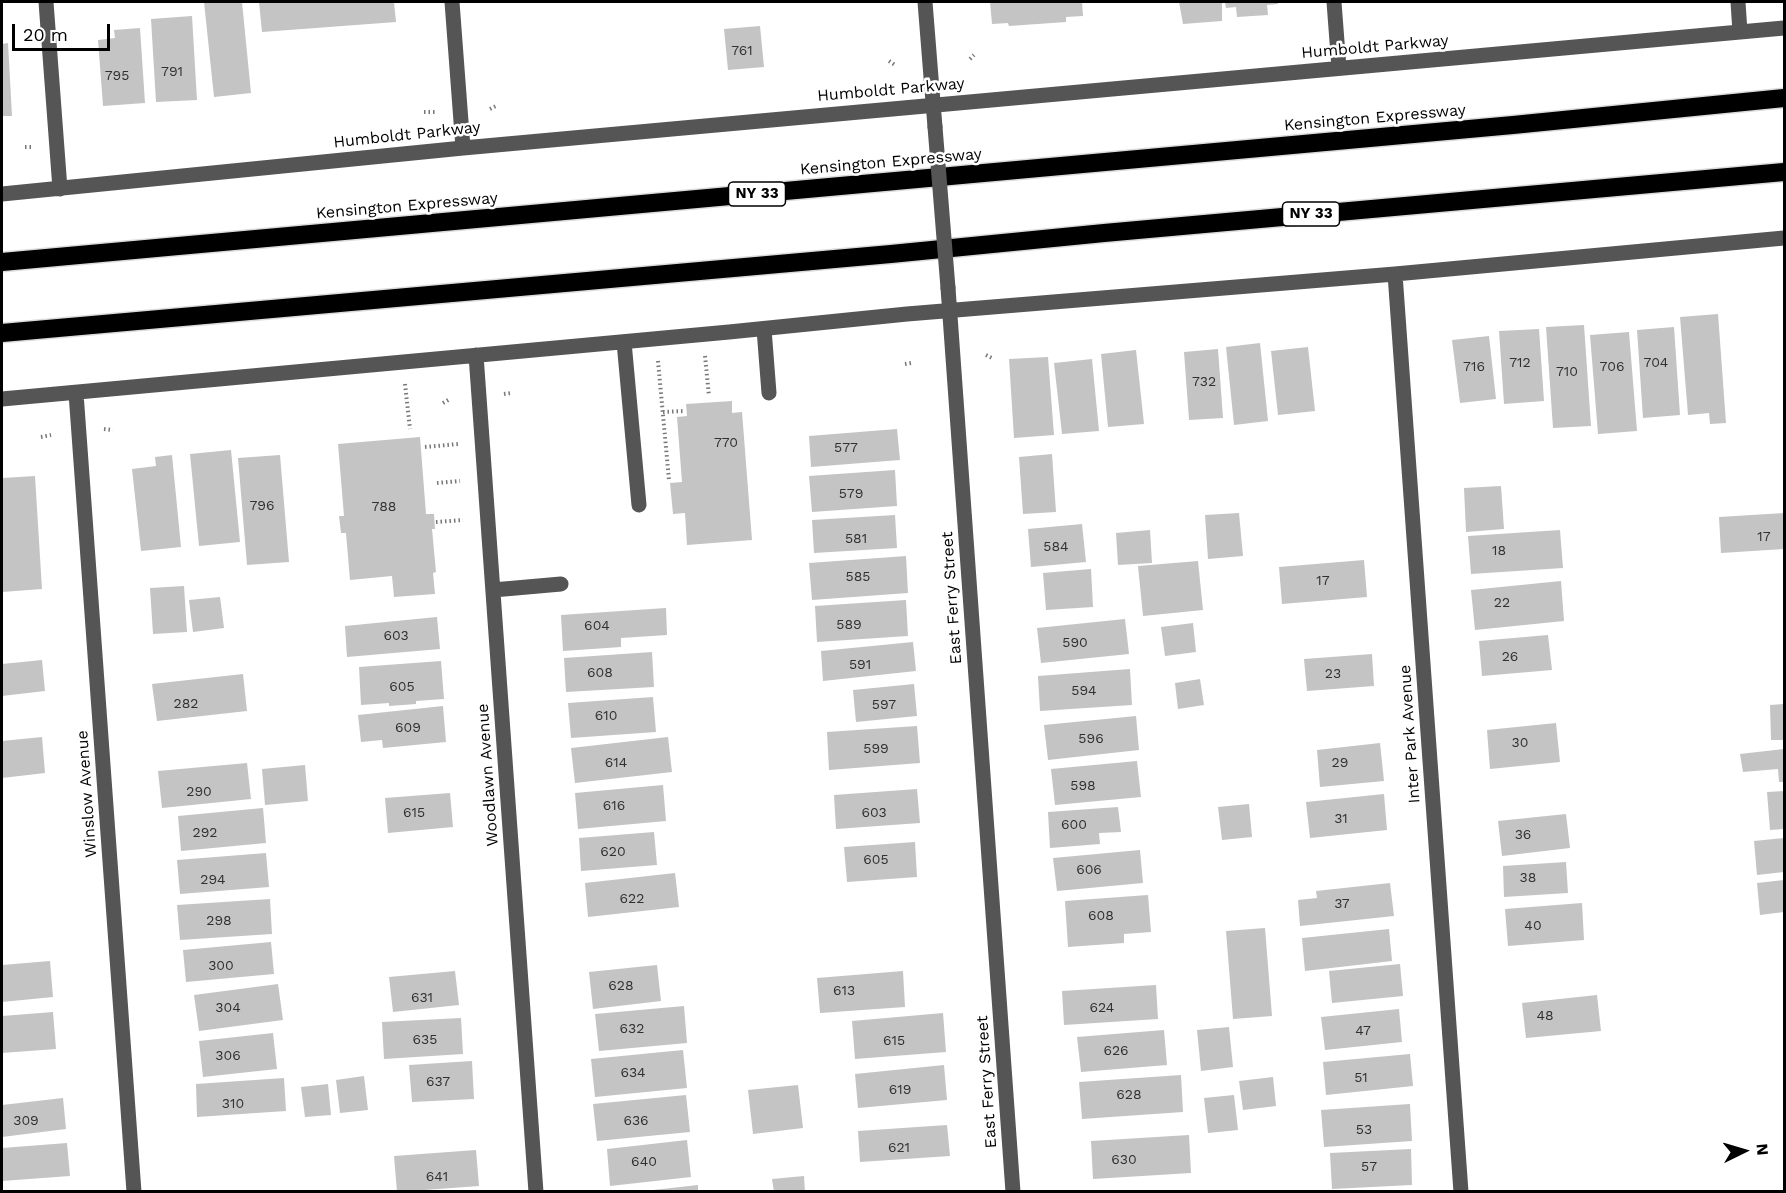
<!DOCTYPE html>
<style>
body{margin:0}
#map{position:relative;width:1786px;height:1193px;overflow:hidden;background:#fff;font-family:"Work Sans",sans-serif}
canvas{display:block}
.frame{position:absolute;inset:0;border:3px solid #000;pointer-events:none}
.north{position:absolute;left:1714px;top:1121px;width:60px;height:60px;-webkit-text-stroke:4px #fff;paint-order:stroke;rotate:85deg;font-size:16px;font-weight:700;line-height:24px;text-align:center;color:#000}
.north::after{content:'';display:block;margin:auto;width:21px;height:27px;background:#000;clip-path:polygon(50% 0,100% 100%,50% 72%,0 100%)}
.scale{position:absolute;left:12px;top:24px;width:98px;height:27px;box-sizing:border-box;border:3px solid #000;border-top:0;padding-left:8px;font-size:18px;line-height:21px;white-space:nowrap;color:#000;-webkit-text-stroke:4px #fff;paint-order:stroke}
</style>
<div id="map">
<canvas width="1786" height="1193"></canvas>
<div class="frame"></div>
<div class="north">N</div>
<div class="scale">20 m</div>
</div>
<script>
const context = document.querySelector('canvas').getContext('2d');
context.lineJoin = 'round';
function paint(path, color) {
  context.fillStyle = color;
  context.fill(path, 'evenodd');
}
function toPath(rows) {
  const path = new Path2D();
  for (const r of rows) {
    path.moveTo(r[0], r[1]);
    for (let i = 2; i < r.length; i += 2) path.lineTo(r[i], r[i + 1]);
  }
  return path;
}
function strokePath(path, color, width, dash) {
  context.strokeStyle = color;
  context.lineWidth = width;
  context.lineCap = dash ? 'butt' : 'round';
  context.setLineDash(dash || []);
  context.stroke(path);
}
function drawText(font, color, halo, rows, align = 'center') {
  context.font = font + ' "Work Sans",sans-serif';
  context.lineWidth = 5;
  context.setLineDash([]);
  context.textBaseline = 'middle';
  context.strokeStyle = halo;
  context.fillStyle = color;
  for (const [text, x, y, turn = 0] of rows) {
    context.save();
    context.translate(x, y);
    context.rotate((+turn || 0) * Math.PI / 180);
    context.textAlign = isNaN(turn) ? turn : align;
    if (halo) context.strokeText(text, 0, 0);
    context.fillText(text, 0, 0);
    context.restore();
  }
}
paint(toPath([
 [204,2,242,2,251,93,214,97],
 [259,2,394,2,396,22,262,32],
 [990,2,1082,2,1083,16,1066,17,1066,22,1009,26,1008,23,992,24],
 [1179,2,1222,2,1222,21,1183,24],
 [1225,2,1278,2,1278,4,1267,5,1268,15,1237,17,1236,7,1226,8],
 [192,16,197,100,156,102,151,19],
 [760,26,764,67,728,70,724,29],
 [140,28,145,103,103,106,98,40,115,38,114,30],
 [8,43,12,116,2,116,2,44],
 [1718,314,1726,423,1710,424,1709,413,1688,415,1680,317],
 [1584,325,1591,426,1553,428,1546,327],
 [1674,327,1680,415,1643,418,1637,330],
 [1539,329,1544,401,1504,404,1499,331],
 [1629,332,1637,431,1598,434,1590,335],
 [1489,336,1496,399,1460,403,1452,340],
 [1260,343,1268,421,1234,425,1226,347],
 [1308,347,1315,411,1278,415,1271,351],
 [1218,349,1223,418,1189,420,1184,352],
 [1136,350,1144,424,1108,427,1101,354],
 [1048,357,1054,435,1014,438,1009,359],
 [1092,359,1099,431,1062,434,1054,363],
 [732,401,732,413,742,412,752,540,687,545,685,513,673,514,670,483,682,482,677,417,687,416,686,404],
 [897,429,900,460,811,467,809,436],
 [420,437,426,514,434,514,435,529,432,529,436,572,433,573,435,594,394,597,392,576,350,580,346,533,341,533,339,516,344,516,338,444],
 [231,450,240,542,199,546,190,454],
 [1052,454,1056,512,1023,514,1019,457],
 [172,455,181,547,141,551,132,469,156,466,155,457],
 [280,455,289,562,247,565,238,458],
 [895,470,897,506,812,512,809,476],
 [35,476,42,589,2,592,2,478],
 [1501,486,1504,529,1466,532,1464,488],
 [1239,513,1243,556,1208,559,1205,515],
 [1784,513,1784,549,1721,553,1719,517],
 [895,515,897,548,814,553,812,520],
 [1082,524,1086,562,1031,567,1028,529],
 [1150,530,1152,563,1118,565,1116,533],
 [1560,530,1563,568,1471,574,1468,536],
 [906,556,908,593,812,600,809,563],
 [1364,560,1367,597,1282,604,1279,567],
 [1198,561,1203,610,1143,616,1138,566],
 [1091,569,1093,607,1046,610,1043,573],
 [1561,581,1564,621,1475,630,1471,590],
 [184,586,187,632,153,634,150,588],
 [220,597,224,628,193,632,189,600],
 [906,600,908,636,817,642,815,606],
 [666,608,667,635,621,638,621,647,563,651,561,615],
 [437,617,440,649,347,657,345,626],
 [1125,619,1129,654,1041,663,1037,628],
 [1193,623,1196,652,1165,656,1161,627],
 [1548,635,1552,670,1482,676,1479,641],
 [913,642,916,671,823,681,821,651],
 [652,652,654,687,566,692,564,658],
 [1372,654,1374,686,1307,691,1304,659],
 [42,660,45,691,2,696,2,664],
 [441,661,444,699,416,701,416,704,389,706,389,703,361,705,359,667],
 [1130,669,1132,705,1040,711,1038,676],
 [243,674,247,711,157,721,152,684],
 [1200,679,1204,705,1178,709,1175,683],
 [914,684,917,716,856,722,853,690],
 [653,697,656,732,571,738,568,703],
 [1784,704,1784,740,1771,740,1770,705],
 [443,706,446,742,383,748,382,740,361,742,358,715],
 [1136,716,1139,750,1048,760,1044,725],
 [1556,723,1560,762,1490,769,1487,730],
 [917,726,920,763,829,770,827,732],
 [42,737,45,773,2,778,2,741],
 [668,737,672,772,575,783,571,748],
 [1380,743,1384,781,1320,787,1317,750],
 [1784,749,1784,782,1779,782,1778,769,1743,772,1740,754],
 [1137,761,1141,797,1055,805,1051,769],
 [247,763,251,799,162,808,158,771],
 [305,765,308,801,265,805,262,769],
 [663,785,666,821,578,829,575,793],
 [917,789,920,823,836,829,834,795],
 [1784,791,1784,829,1770,830,1767,792],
 [450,793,453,827,388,833,385,798],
 [1384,794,1387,830,1310,838,1306,802],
 [1249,804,1252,837,1222,840,1218,807],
 [1118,807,1121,832,1099,833,1100,844,1050,848,1048,812],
 [263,808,266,843,181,851,178,816],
 [1566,814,1570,848,1502,856,1498,821],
 [654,832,657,865,581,871,579,838],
 [1784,838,1784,872,1757,875,1754,841],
 [915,842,917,877,847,882,844,847],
 [1140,850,1143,883,1057,891,1053,858],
 [266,853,269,887,180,894,177,860],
 [1566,862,1568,893,1504,897,1503,866],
 [675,873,679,907,588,917,585,883],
 [1784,880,1784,912,1760,915,1757,883],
 [1390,883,1394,916,1300,926,1298,900,1317,898,1316,891],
 [1148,895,1151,932,1124,934,1124,943,1068,947,1065,901],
 [270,899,272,934,180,940,177,905],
 [1582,903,1584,940,1508,946,1505,909],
 [1265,928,1272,1016,1233,1019,1226,931],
 [1389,929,1392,961,1305,971,1302,938],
 [271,942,274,974,186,982,183,950],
 [50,961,53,997,2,1002,2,965],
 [1400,964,1403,996,1332,1003,1329,971],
 [657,965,661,1001,593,1009,589,972],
 [455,971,459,1005,393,1012,389,977],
 [903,971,905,1007,820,1013,817,978],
 [278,984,283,1020,199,1031,194,995],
 [1156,985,1158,1019,1064,1025,1062,991],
 [1597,995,1601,1031,1526,1038,1522,1003],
 [684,1006,687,1043,599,1051,595,1014],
 [1399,1009,1402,1042,1325,1050,1321,1017],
 [53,1012,56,1049,2,1053,2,1016],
 [943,1013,946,1052,855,1059,852,1021],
 [461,1018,463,1054,384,1059,382,1022],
 [1229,1027,1233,1067,1201,1071,1197,1030],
 [1164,1030,1167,1065,1081,1072,1077,1037],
 [273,1033,277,1069,203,1077,199,1041],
 [683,1050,687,1088,595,1097,591,1059],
 [1410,1054,1413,1086,1326,1095,1323,1062],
 [472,1061,474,1099,412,1102,409,1065],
 [944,1065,947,1100,858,1108,855,1074],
 [1181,1075,1183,1112,1082,1119,1079,1082],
 [364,1076,368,1110,340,1113,336,1080],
 [1273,1077,1276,1106,1243,1110,1239,1081],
 [284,1078,286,1111,197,1117,196,1084],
 [328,1084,331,1115,305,1117,301,1087],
 [798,1085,803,1128,753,1134,748,1090],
 [686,1095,690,1132,597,1141,593,1104],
 [1234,1095,1238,1130,1208,1133,1204,1098],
 [63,1098,66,1129,2,1137,2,1105],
 [1410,1104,1412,1141,1324,1147,1321,1110],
 [947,1125,950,1156,860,1162,858,1131],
 [1189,1135,1191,1173,1093,1179,1091,1141],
 [687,1140,691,1177,610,1186,607,1149],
 [67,1143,70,1176,2,1181,2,1148],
 [1411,1149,1412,1185,1332,1189,1330,1153],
 [476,1150,479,1186,397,1192,394,1156],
 [804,1176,805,1192,774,1192,772,1179],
 [698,1185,698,1192,653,1192,653,1190]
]), '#c4c4c4');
const highway = toPath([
 [2,262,1513,125,1784,98],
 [2,333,891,254,1104,233,1784,172]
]);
strokePath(highway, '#dbdbdb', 21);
strokePath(toPath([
 [970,59,974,55],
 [889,61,895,65],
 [490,109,496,106],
 [424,112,435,112],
 [25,147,31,147],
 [986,355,992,358],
 [705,356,709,396],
 [658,361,669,480],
 [905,364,911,363],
 [405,384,410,429],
 [504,394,511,393],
 [443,403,450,399],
 [663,412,684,411],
 [104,429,113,430],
 [41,437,51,435],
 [425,447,458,444],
 [437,483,460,481],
 [436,522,463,520]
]), '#777', 4, [1.5, 3]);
strokePath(toPath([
 [46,2,60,189],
 [452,2,463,148],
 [925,2,935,127],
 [1334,2,1339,68],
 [1738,2,1740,32],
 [2,194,463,148,1784,28],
 [1395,274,1461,1192],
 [948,288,1013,1192],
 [764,329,769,393],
 [624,342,639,505],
 [476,355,536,1192],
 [76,393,134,1192],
 [2,399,729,332,907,314,1395,274,1784,238],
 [493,590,561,584]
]), '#555', 15);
strokePath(highway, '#000', 18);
strokePath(toPath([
 [935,127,948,288]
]), '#555', 15);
drawText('14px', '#313131', null, [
 ["761",742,51],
 ["791",172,72],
 ["795",117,76],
 ["712",1520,363],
 ["704",1656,363],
 ["716",1474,367],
 ["706",1612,367],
 ["710",1567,372],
 ["732",1204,382],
 ["770",726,443],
 ["577",846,448],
 ["579",851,494],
 ["796",262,506],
 ["788",384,507],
 ["17",1764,537],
 ["581",856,539],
 ["584",1056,547],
 ["18",1499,551],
 ["585",858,577],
 ["17",1323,581],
 ["22",1502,603],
 ["589",849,625],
 ["604",597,626],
 ["603",396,636],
 ["590",1075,643],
 ["26",1510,657],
 ["591",860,665],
 ["608",600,673],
 ["23",1333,674],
 ["605",402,687],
 ["594",1084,691],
 ["282",186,704],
 ["597",884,705],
 ["610",606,716],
 ["609",408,728],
 ["596",1091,739],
 ["30",1520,743],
 ["599",876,749],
 ["614",616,763],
 ["29",1340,763],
 ["598",1083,786],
 ["290",199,792],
 ["616",614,806],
 ["615",414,813],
 ["603",874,813],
 ["31",1341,819],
 ["600",1074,825],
 ["292",205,833],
 ["36",1523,835],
 ["620",613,852],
 ["605",876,860],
 ["606",1089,870],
 ["38",1528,878],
 ["294",213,880],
 ["622",632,899],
 ["37",1342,904],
 ["608",1101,916],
 ["298",219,921],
 ["40",1533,926],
 ["300",221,966],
 ["628",621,986],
 ["613",844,991],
 ["631",422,998],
 ["304",228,1008],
 ["624",1102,1008],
 ["48",1545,1016],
 ["632",632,1029],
 ["47",1363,1031],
 ["635",425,1040],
 ["615",894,1041],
 ["626",1116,1051],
 ["306",228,1056],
 ["634",633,1073],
 ["51",1361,1078],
 ["637",438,1082],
 ["619",900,1090],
 ["628",1129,1095],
 ["310",233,1104],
 ["309",26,1121],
 ["636",636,1121],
 ["53",1364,1130],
 ["621",899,1148],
 ["630",1124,1160],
 ["640",644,1162],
 ["57",1369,1167],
 ["641",437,1177]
]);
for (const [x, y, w] of [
 [757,194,57],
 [1311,214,57]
]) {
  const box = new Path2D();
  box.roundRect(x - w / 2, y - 12, w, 24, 4.5);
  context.fillStyle = '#fff';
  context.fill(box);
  strokePath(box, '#000', 1.5);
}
drawText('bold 15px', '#000', null, [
 ["NY 33",757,194],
 ["NY 33",1311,214]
]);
drawText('16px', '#000', '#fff', [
 ["Humboldt Parkway",1375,47,-5],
 ["Humboldt Parkway",891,90,-5],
 ["Kensington Expressway",1375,118,-5],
 ["Humboldt Parkway",407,135,-6],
 ["Kensington Expressway",891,162,-5],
 ["Kensington Expressway",407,206,-5],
 ["East Ferry Street",952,598,-94],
 ["Inter Park Avenue",1410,734,-94],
 ["Woodlawn Avenue",488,775,-94],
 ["Winslow Avenue",87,794,-94],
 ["East Ferry Street",987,1082,-94]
]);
</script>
